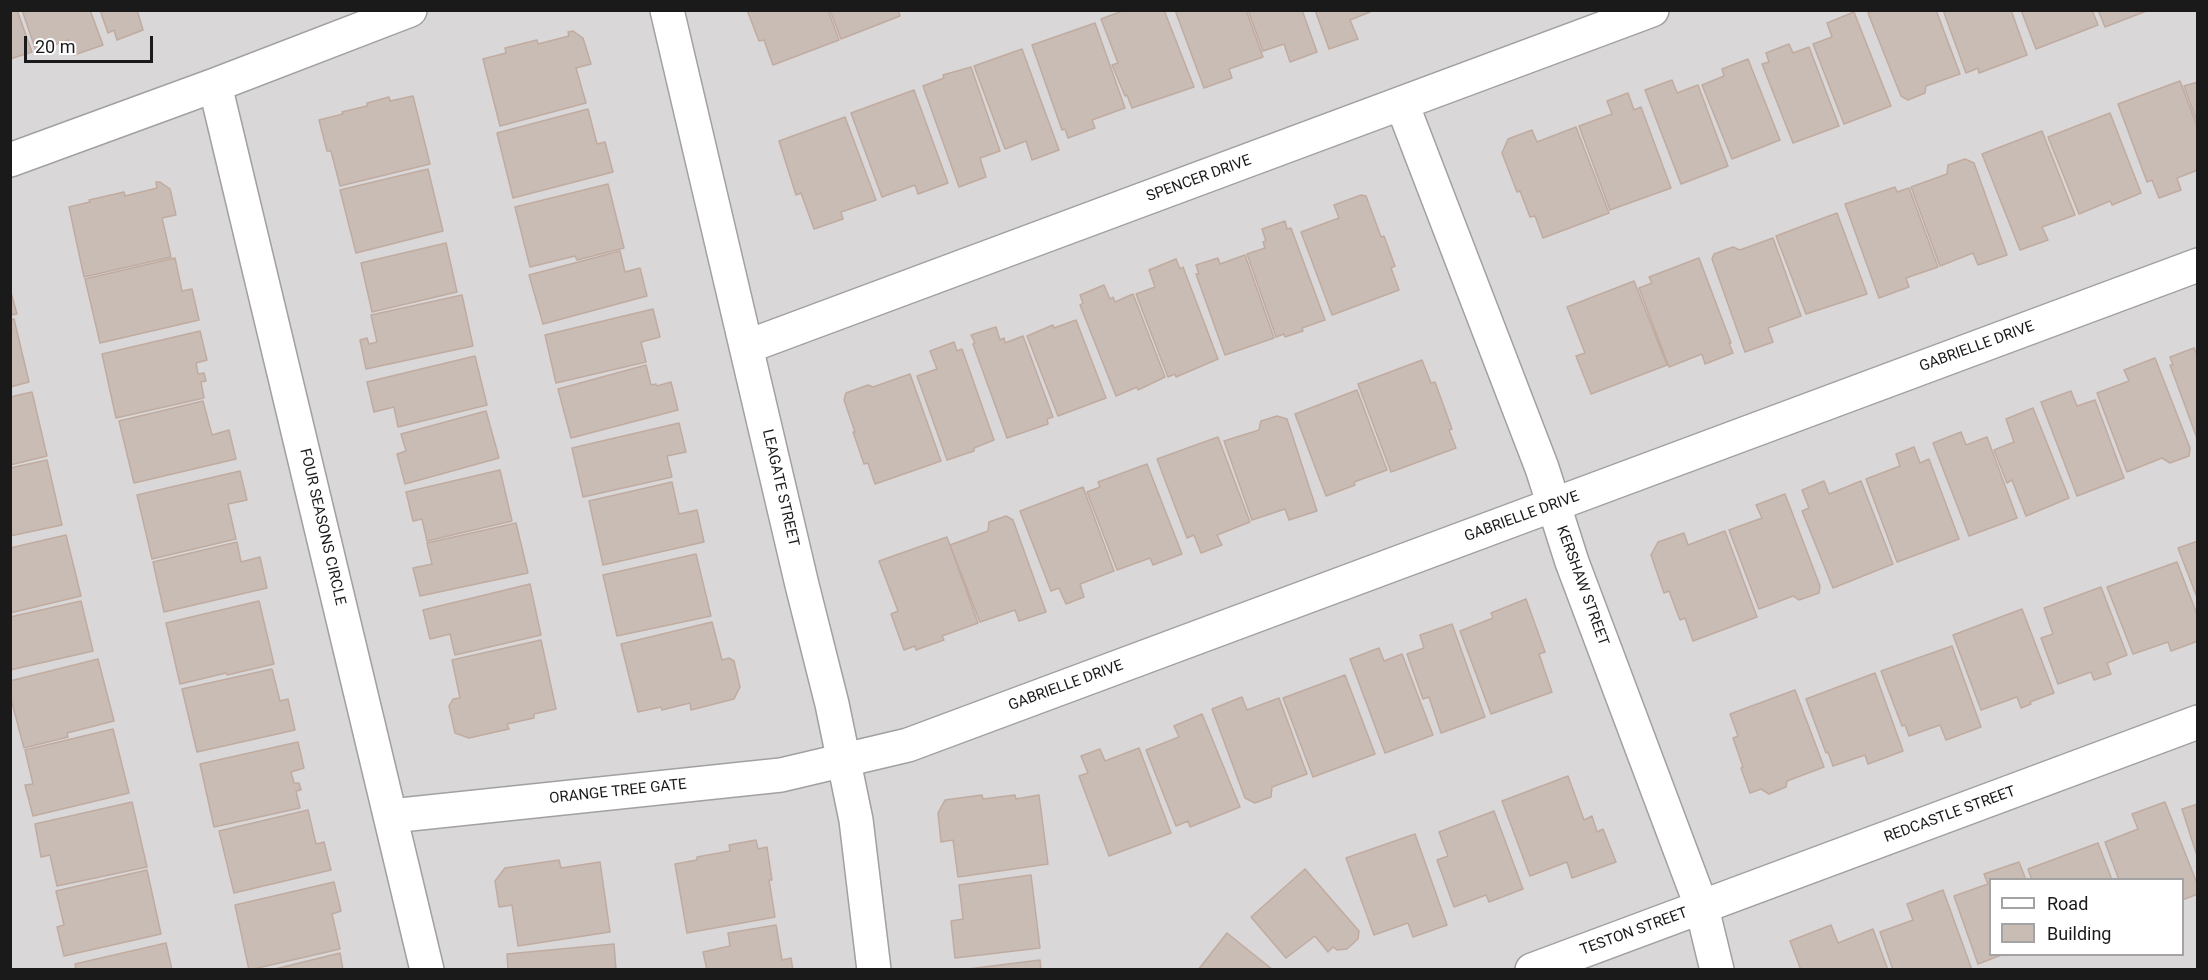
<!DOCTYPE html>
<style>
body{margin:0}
#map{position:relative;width:2208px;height:980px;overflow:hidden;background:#ede7df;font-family:Roboto,sans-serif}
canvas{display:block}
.frame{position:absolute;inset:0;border:12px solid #1a1a1a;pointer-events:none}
.legend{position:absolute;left:1989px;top:878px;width:195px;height:78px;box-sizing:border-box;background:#fff;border:2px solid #a3a3a3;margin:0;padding:8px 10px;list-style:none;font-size:18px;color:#1a1a1a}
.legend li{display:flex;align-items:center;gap:12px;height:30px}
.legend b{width:30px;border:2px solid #a3a3a3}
.scale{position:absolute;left:24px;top:36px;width:129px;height:27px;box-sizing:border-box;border:3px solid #1a1a1a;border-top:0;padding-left:8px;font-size:18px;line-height:21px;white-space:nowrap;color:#1a1a1a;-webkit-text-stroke:4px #fff;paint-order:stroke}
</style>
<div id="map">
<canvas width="2208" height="980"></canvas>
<div class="frame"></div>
<ul class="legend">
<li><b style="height:8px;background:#fff"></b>Road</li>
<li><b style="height:16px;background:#c9bcb5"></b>Building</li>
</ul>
<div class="scale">20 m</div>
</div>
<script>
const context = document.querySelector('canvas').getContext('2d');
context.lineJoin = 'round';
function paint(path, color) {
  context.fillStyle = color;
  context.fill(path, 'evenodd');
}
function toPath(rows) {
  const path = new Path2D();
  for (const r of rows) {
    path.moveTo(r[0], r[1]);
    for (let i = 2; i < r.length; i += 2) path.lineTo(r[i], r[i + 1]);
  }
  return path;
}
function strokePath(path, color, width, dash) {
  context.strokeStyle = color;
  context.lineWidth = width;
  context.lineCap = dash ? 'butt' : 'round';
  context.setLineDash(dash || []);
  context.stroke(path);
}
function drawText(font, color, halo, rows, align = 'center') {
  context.font = font + ' Roboto,sans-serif';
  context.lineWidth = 4.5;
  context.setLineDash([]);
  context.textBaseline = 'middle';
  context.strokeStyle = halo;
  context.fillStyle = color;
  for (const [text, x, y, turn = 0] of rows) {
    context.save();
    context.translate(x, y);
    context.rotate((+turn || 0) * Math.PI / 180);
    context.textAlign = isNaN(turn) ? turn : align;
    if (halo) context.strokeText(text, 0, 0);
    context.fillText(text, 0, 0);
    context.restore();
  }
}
paint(toPath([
 [10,11,2197,11,2197,969,11,969],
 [1990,880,2182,880,2182,954,1990,954]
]), '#d9d7d7');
const building = toPath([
 [10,10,17,10,32,52,10,59,10,10],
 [22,10,90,10,103,45,74,55,68,40,36,51,22,10],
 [100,10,137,10,143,30,117,40,114,30,108,33,100,10],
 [747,10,828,10,839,40,773,65,764,40,759,41,747,10],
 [830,10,898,10,900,16,841,39,830,10],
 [1125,10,1164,10,1194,87,1132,108,1127,95,1125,96,1112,65,1118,63,1101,19,1125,10],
 [1175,10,1246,10,1263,57,1229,69,1232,78,1204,88,1175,10],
 [1248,10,1302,10,1317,52,1290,62,1284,44,1263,51,1248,10],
 [1315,10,1370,10,1370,12,1350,20,1358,39,1329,49,1315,10],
 [1874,10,1936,10,1960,74,1926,86,1925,93,1908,100,1901,96,1868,13,1874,10],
 [1943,10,2011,10,2027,55,1979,73,1978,68,1966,73,1943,10],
 [2021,10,2092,10,2098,25,2036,49,2021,10],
 [2098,10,2149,10,2105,27,2098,10],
 [1854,12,1891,106,1844,124,1813,44,1832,37,1827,23,1854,12],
 [1095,23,1125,108,1092,120,1095,128,1068,138,1065,129,1062,130,1032,45,1095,23],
 [573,31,583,38,591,64,576,68,586,103,500,126,483,59,506,53,505,48,537,40,538,44,569,36,568,32,573,31],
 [1789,44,1793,53,1809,47,1839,126,1793,143,1762,64,1769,62,1766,53,1789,44],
 [1022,49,1059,150,1032,160,1026,141,1005,149,974,66,1022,49],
 [1748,59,1780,140,1732,159,1702,85,1724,76,1722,69,1748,59],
 [971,67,1000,151,980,158,986,177,959,187,923,86,944,78,943,75,971,67],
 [1672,80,1677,93,1698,85,1728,166,1681,184,1645,90,1672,80],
 [2180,81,2198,129,2198,170,2177,178,2181,190,2159,198,2152,180,2147,182,2118,104,2180,81],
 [2198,82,2198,124,2184,86,2198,82],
 [914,90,948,183,918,194,915,185,882,197,851,113,914,90],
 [1628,93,1634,110,1641,107,1671,188,1610,210,1579,126,1612,114,1607,101,1628,93],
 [413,96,430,164,340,186,331,151,327,151,319,120,343,114,342,112,367,106,367,103,389,97,390,101,413,96],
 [588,109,597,144,605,142,613,172,513,198,497,133,588,109],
 [2110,113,2141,193,2112,205,2110,201,2079,214,2048,137,2110,113],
 [845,117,876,200,841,212,843,219,814,229,801,193,796,195,779,141,845,117],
 [1576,127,1609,213,1543,238,1535,216,1530,217,1520,191,1517,192,1502,153,1508,139,1532,130,1537,142,1576,127],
 [2042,131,2075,215,2042,227,2048,240,2020,250,1982,154,2042,131],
 [1965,159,1974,163,2007,255,1978,265,1973,253,1940,266,1911,187,1947,174,1948,165,1965,159],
 [428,169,443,231,356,253,340,190,428,169],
 [156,182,160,182,170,189,176,215,162,218,171,257,84,277,69,207,90,202,89,200,124,192,125,196,157,188,156,182],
 [608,184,624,248,577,260,575,256,530,267,515,207,608,184],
 [1895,187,1897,192,1909,188,1938,267,1906,278,1909,287,1879,298,1845,204,1895,187],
 [1361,195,1366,196,1381,237,1384,236,1395,266,1391,268,1399,290,1332,315,1301,232,1339,218,1334,205,1361,195],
 [1837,213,1867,294,1806,314,1776,236,1837,213],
 [1285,221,1287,229,1291,228,1325,320,1302,328,1303,331,1285,337,1284,334,1276,337,1247,254,1265,248,1263,242,1266,241,1262,229,1285,221],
 [1773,238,1801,316,1768,328,1773,342,1745,352,1712,259,1714,254,1733,247,1740,250,1773,238],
 [446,243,457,292,372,312,361,263,446,243],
 [620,251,625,272,640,268,647,296,543,324,529,275,620,251],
 [1245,255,1274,338,1225,355,1196,274,1199,274,1196,265,1218,258,1220,264,1245,255],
 [175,258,182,291,192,289,199,320,100,343,85,279,175,258],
 [1699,258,1731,343,1729,343,1733,353,1705,364,1702,354,1669,367,1639,288,1652,283,1649,277,1699,258],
 [1176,259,1180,269,1183,267,1218,359,1176,377,1175,374,1168,377,1136,294,1155,287,1149,270,1176,259],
 [1634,281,1667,365,1591,394,1576,356,1585,353,1567,307,1634,281],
 [1104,285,1110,299,1113,297,1115,302,1133,294,1165,377,1138,390,1137,387,1116,396,1080,305,1083,303,1080,295,1104,285],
 [10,289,17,314,10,315,10,289],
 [462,295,473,346,366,369,360,340,367,338,369,344,377,342,371,315,462,295],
 [653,309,660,337,641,342,646,362,556,383,545,335,653,309],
 [14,319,29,382,10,387,10,320,14,319],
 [1076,320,1106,398,1058,416,1027,336,1053,325,1054,328,1076,320],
 [996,327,1000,340,1004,338,1005,343,1023,336,1053,417,1047,419,1048,424,1007,438,973,344,975,343,971,335,996,327],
 [200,331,207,360,196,363,198,374,204,373,206,381,201,382,204,398,116,418,102,354,200,331],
 [954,342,957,351,962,349,994,440,974,448,974,451,947,460,917,376,937,369,930,351,954,342],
 [2194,348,2198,357,2198,441,2170,365,2173,365,2170,357,2194,348],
 [475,356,487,405,398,427,394,407,374,412,367,382,475,356],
 [2155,358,2190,448,2189,456,2170,463,2162,458,2127,472,2097,393,2129,381,2124,370,2155,358],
 [1422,360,1431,383,1435,382,1452,429,1449,430,1456,448,1391,472,1358,384,1422,360],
 [646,365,651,385,656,384,657,386,671,382,678,410,571,438,558,389,646,365],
 [910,374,941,461,875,484,868,463,864,464,853,432,855,432,844,400,846,393,868,385,873,387,910,374],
 [1357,390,1387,470,1354,482,1355,485,1326,496,1295,414,1357,390],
 [2071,391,2077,406,2095,400,2124,478,2077,496,2041,402,2071,391],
 [32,392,47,456,10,465,10,397,32,392],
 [203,401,212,435,229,430,236,459,134,483,119,421,203,401],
 [2033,408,2069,498,2026,516,2012,480,2007,483,1994,450,2014,442,2006,419,2033,408],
 [486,411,499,458,405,484,397,454,406,451,401,434,486,411],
 [1277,416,1287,419,1317,511,1289,520,1285,509,1252,520,1224,441,1259,430,1261,421,1277,416],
 [679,423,686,452,667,456,672,477,583,497,572,448,679,423],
 [1961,432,1966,445,1987,437,2017,518,1969,536,1933,443,1961,432],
 [1218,437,1250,522,1217,535,1222,545,1201,553,1194,535,1187,538,1157,459,1218,437],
 [1914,447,1920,463,1929,459,1959,539,1897,562,1866,479,1900,466,1896,454,1914,447],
 [47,460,62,525,10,536,10,468,47,460],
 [1147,464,1182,554,1153,565,1150,558,1117,570,1087,492,1100,487,1098,482,1147,464],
 [500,470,512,521,427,541,422,519,413,521,406,492,500,470],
 [240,471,247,500,228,504,236,539,152,559,137,495,240,471],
 [1824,481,1829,494,1861,481,1893,564,1833,588,1802,511,1809,508,1802,490,1824,481],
 [672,482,679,514,697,510,704,542,603,565,589,501,672,482],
 [1083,487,1114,571,1080,584,1084,597,1066,604,1059,588,1051,591,1020,511,1083,487],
 [1785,494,1820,586,1819,593,1799,600,1793,596,1759,609,1729,530,1762,518,1756,505,1785,494],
 [1006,516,1013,520,1046,612,1019,621,1015,610,980,622,950,545,988,531,989,522,1006,516],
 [516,523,528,573,420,596,413,568,432,564,427,543,516,523],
 [1725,531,1757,617,1693,641,1685,618,1680,620,1669,591,1664,593,1651,555,1658,542,1684,533,1688,545,1725,531],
 [66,535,81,596,10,613,10,548,66,535],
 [947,537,978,623,942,636,944,640,916,650,915,646,904,650,891,614,898,611,879,561,947,537],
 [2198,541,2198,600,2178,548,2198,541],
 [237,542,241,562,260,557,267,588,164,612,153,562,237,542],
 [696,554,711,616,617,636,603,575,696,554],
 [2177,562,2198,617,2198,641,2171,651,2168,642,2133,654,2107,587,2177,562],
 [530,584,541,635,455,655,450,634,430,639,423,610,530,584],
 [2101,587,2127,655,2107,663,2111,674,2094,680,2091,672,2058,684,2041,638,2053,634,2044,608,2101,587],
 [1526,599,1545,652,1539,654,1552,692,1491,714,1460,631,1493,618,1491,613,1526,599],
 [81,601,93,651,10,670,10,617,81,601],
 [259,601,274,664,227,675,226,673,180,684,166,623,259,601],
 [2022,609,2054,693,2030,702,2031,704,2021,708,2017,697,1981,710,1953,635,2022,609],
 [712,622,722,660,729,658,734,661,740,687,734,699,691,710,690,703,662,710,661,707,638,712,621,644,712,622],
 [1452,624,1485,717,1441,733,1429,697,1423,699,1407,654,1424,648,1420,635,1452,624],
 [541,640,556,709,534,714,534,718,507,724,509,729,469,738,455,733,449,706,453,699,460,698,452,660,541,640],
 [1952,646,1981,727,1946,740,1940,725,1909,736,1905,725,1902,726,1881,671,1952,646],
 [1379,648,1384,661,1402,654,1433,735,1385,753,1350,659,1379,648],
 [98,659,114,721,67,733,68,737,24,748,10,695,10,681,98,659],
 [272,669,280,701,288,699,295,730,197,752,182,689,272,669],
 [1875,673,1903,751,1868,764,1865,755,1833,766,1828,752,1826,753,1806,699,1875,673],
 [1345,675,1375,754,1313,777,1283,698,1345,675],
 [1795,690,1824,767,1787,781,1786,787,1769,794,1761,789,1750,793,1741,768,1743,767,1733,738,1738,736,1730,714,1795,690],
 [1242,697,1247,710,1279,698,1307,774,1272,787,1271,797,1255,803,1245,798,1212,709,1242,697],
 [1202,714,1240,807,1190,827,1188,821,1176,826,1146,750,1179,737,1174,726,1202,714],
 [113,729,129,793,33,816,25,785,33,784,25,750,113,729],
 [298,742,304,768,291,772,294,783,299,783,301,790,296,791,300,808,214,827,200,764,298,742],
 [1139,748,1171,833,1109,856,1079,776,1088,773,1081,756,1100,749,1105,761,1139,748],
 [1568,776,1584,820,1592,816,1597,832,1603,829,1616,862,1572,878,1567,862,1530,876,1502,801,1568,776],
 [982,795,983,799,1015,795,1016,799,1039,795,1048,864,958,877,953,840,941,842,938,813,945,800,982,795],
 [132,802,147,867,57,886,50,855,41,857,35,824,132,802],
 [2165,802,2198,886,2198,894,2182,900,2182,880,2119,880,2105,842,2138,829,2132,814,2165,802],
 [2198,804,2198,856,2197,856,2182,809,2198,804],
 [308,810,316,844,324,842,331,870,234,893,219,831,308,810],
 [1494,811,1523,889,1489,902,1486,895,1454,907,1437,860,1448,856,1439,832,1494,811],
 [1415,834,1447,925,1413,937,1408,923,1374,935,1346,858,1415,834],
 [756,840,758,849,767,847,772,880,769,880,775,917,687,933,675,864,697,860,697,857,730,851,729,845,756,840],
 [2098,843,2112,880,2032,880,2028,869,2098,843],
 [559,860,561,868,600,862,610,932,518,946,512,905,499,907,495,881,505,868,559,860],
 [2019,862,2026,880,1990,880,1990,954,2004,954,1978,964,1954,896,1988,884,1984,874,2019,862],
 [1305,869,1359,931,1358,939,1347,949,1337,950,1333,947,1328,952,1315,936,1286,958,1251,917,1305,869],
 [147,870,161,934,64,956,57,927,64,925,56,891,147,870],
 [1031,875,1040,948,955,958,951,921,963,919,959,885,1031,875],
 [334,882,341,911,332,914,340,949,249,970,235,905,334,882],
 [1943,890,1972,970,1893,970,1880,932,1913,920,1907,904,1943,890],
 [776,925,782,960,791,958,793,970,707,970,703,952,730,946,728,933,776,925],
 [1831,925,1838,943,1873,929,1888,970,1801,970,1790,941,1831,925],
 [1227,933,1273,970,1198,970,1227,933],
 [166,943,172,970,76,970,75,964,166,943],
 [614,944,616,970,508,970,507,954,614,944],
 [340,953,343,970,271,970,340,953],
 [1040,960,1041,970,968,970,968,969,1040,960]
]);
paint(building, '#c9bcb5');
strokePath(building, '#c0aba0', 1.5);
const street = toPath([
 [667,10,802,585,832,704,856,820,874,970],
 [215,85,427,970],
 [1402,104,1542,468,1572,562,1702,908,1717,970],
 [10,160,215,85,410,10],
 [746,347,1652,10],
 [391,816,781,775,908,745,2198,265],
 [1532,970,2198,722]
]);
strokePath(street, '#a1a1a1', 36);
strokePath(street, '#fff', 33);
drawText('15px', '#1a1a1a', '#fff', [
 ["SPENCER DRIVE",1199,179,-20],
 ["GABRIELLE DRIVE",1977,347,-20],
 ["LEAGATE STREET",780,488,77],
 ["GABRIELLE DRIVE",1522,517,-20],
 ["FOUR SEASONS CIRCLE",322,527,77],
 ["KERSHAW STREET",1582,586,70],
 ["GABRIELLE DRIVE",1066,686,-20],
 ["ORANGE TREE GATE",618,792,-6],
 ["REDCASTLE STREET",1950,815,-20],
 ["TESTON STREET",1634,932,-20]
]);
</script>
